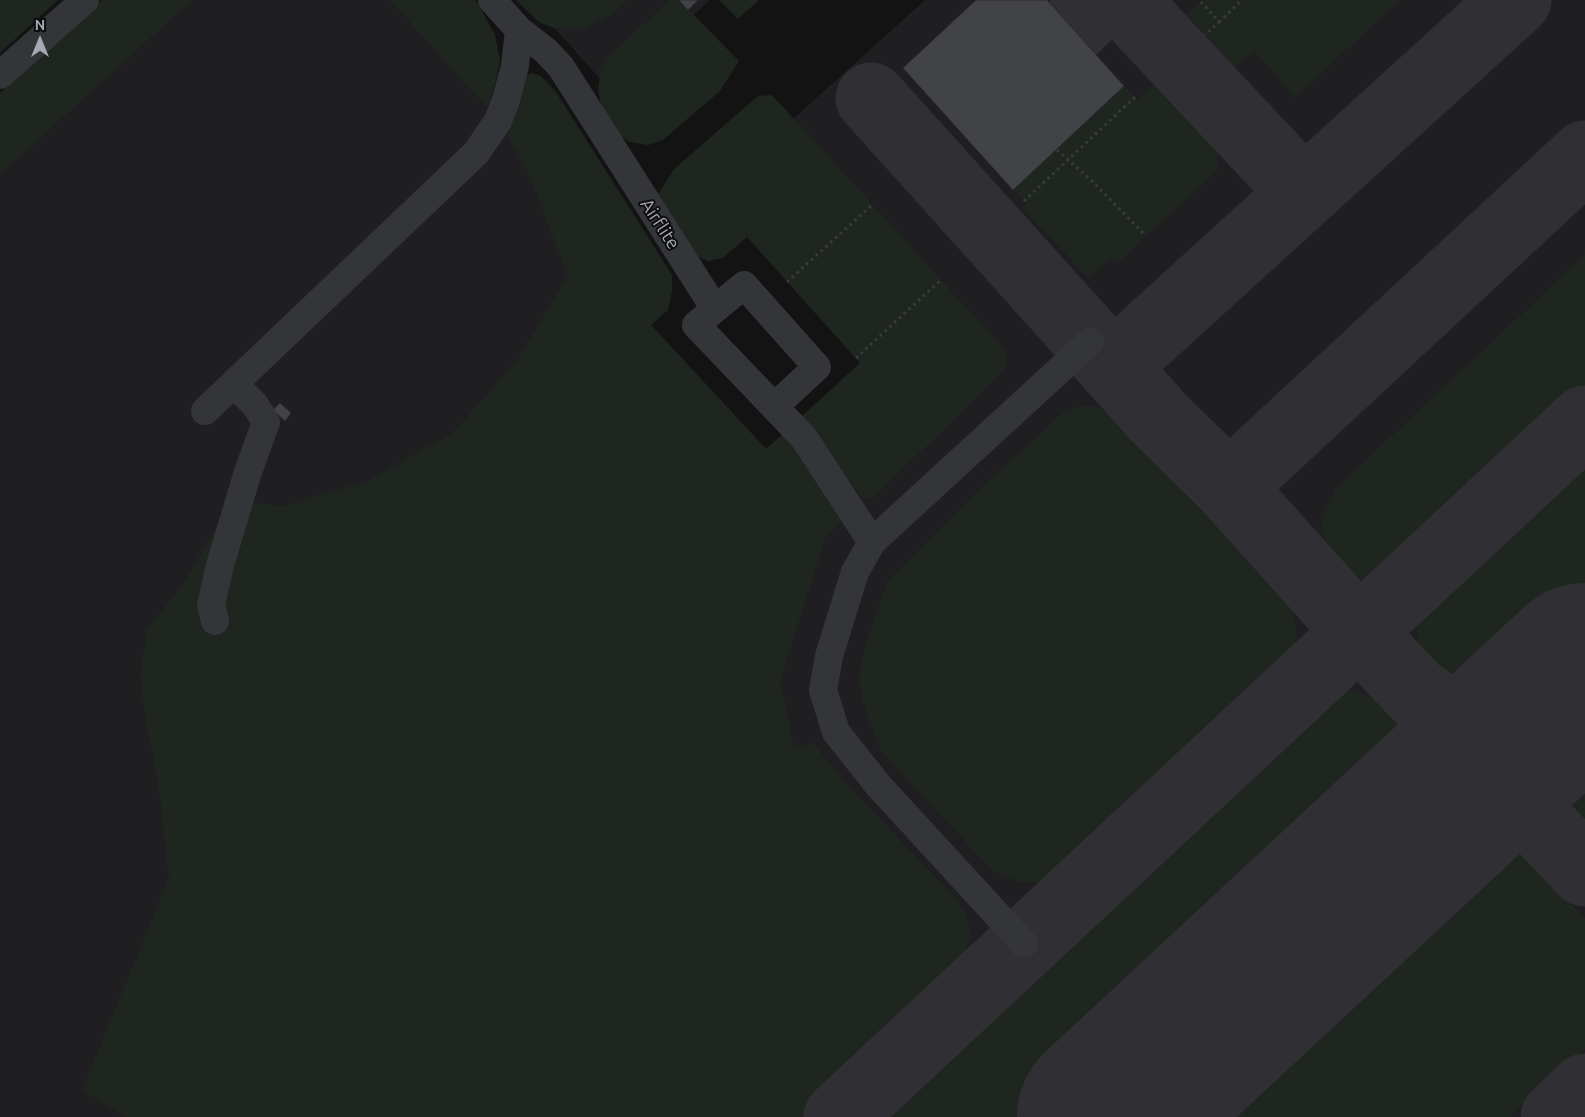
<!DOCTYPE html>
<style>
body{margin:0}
#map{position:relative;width:1585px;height:1117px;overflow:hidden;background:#131314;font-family:Ubuntu,sans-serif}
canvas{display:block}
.north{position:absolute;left:15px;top:15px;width:50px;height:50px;-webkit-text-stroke:4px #0e0e0f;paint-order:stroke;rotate:0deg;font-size:14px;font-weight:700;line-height:20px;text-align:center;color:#a5a9b3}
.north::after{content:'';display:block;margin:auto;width:18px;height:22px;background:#a5a9b3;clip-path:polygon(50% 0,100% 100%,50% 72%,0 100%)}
</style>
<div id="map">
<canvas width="1585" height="1117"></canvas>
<div class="north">N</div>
</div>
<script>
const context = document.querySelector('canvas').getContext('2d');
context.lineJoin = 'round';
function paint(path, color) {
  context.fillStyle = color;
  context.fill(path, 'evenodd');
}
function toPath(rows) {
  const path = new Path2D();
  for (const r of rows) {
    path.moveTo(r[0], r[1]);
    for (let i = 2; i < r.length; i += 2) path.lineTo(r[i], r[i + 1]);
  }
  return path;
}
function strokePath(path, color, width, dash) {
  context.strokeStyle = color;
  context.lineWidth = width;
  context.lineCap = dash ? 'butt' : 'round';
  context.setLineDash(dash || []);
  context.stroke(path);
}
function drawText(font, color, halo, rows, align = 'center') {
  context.font = font + ' Ubuntu,sans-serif';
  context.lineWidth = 4;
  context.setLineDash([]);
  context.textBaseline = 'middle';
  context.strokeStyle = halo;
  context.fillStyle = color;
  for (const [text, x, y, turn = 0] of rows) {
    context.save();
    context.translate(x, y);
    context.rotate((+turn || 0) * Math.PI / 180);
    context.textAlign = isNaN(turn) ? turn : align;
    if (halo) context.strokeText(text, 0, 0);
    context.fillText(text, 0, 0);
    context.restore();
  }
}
paint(toPath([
 [171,0,413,0,506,100,651,325,766,449,956,297,793,119,925,0,1585,0,1585,1117,0,1117,0,156],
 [529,0,710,0,612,92]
]), '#1f1f21');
paint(toPath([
 [0,0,58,0,0,53],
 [102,0,192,0,0,174,0,93],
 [390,0,475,0,478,4,495,35,500,60,496,82,487,107],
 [516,0,628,0,611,15,583,29,553,28,539,22],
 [670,0,679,0,739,61,720,91,663,140,648,145,630,142,620,136,602,110,598,89,601,72,608,57],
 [719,0,759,0,738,19],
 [1204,0,1400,0,1295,97,1254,50,1235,67,1187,15],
 [531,73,541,76,556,92,672,275,672,291,668,310,651,325,766,449,786,431,842,521,826,536,780,680,794,747,813,743,844,781,956,899,966,915,971,931,963,962,959,973,804,1117,126,1117,82,1091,169,878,158,780,147,728,140,679,147,629,182,586,231,501,284,506,367,481,453,433,517,361,568,276,529,174,508,135,523,79],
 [1154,85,1218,152,1217,170,1116,264,1110,258,1089,278,1022,208,1027,203,1013,190,1124,86,1138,100],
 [772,95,1007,352,1005,369,873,498,864,499,801,417,860,363,747,237,723,258,708,261,697,256,657,196,674,169,758,96],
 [1585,255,1585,388,1385,575,1362,581,1347,575,1334,563,1326,550,1321,521,1334,493,1332,492],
 [1084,405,1105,409,1191,495,1291,606,1295,619,1296,633,1293,654,1286,667,1062,877,1043,882,1020,882,994,872,880,750,862,699,859,674,869,634,888,581,988,482,1064,412],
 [1585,454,1585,608,1508,680,1474,687,1443,679,1422,657,1416,632,1419,614,1424,604],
 [1348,690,1371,695,1384,703,1399,720,1405,740,1405,758,1396,784,1040,1117,874,1117,1326,696],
 [1585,730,1585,831,1571,815,1560,787,1564,756],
 [1487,842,1505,844,1523,855,1585,919,1585,1048,1510,1117,1171,1117,1455,852,1474,843]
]), '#1f2620');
strokePath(toPath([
 [1123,0,1304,193],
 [1516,0,1137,345,1127,359,1126,373,1132,388,1157,416,1229,487,1359,632,1585,871],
 [1073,28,1102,0],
 [871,98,1132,388],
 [1229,487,1585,156],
 [1422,696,1444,713,1460,721,1479,724,1499,722,1524,713,1545,702,1585,662],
 [1403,848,1442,814,1461,807,1502,807,1542,825],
 [839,1117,1585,421],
 [1556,1117,1585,1089]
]), '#303034', 71);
strokePath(toPath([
 [1106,1117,1585,672]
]), '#303034', 178);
const building = toPath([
 [679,0,698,0,688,10,679,0],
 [976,0,1047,0,1124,86,1013,190,903,68,976,0],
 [280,403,291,413,285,421,273,410,280,403]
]);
paint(building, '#424347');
strokePath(building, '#2d2d30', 1);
strokePath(toPath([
 [1201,2,1219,22,1205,35],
 [1219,22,1242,0],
 [1057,150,1091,180,1146,236],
 [1024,201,1135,97],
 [787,282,872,205],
 [856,358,941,280]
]), '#3a3b40', 3, [2.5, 4]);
strokePath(toPath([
 [492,0,519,30,546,51,561,67,715,309,696,325,804,438,872,542,1090,342],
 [0,75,85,0],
 [715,309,744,285,817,367,775,406],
 [205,411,476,153,498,121,506,100,515,66,519,30],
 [872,542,855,572,829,656,823,690,836,732,878,785,1024,944],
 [215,621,211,605,220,565,248,472,266,422,255,405,234,384]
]), '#343539', 28);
drawText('18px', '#a5a9b3', '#0e0e0f', [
 ["Airflite",660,224,57]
]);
</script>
